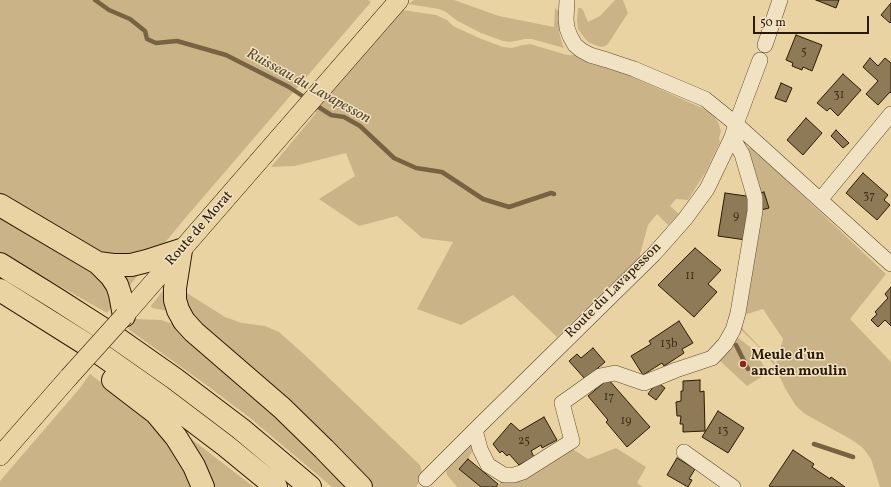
<!DOCTYPE html>
<meta charset="utf-8">
<style>
body{margin:0}
#map{position:relative;width:891px;height:487px;overflow:hidden;background:#ead3a2;font-family:Vollkorn,serif}
canvas{display:block}
.scale{position:absolute;left:753px;top:16px;width:116px;height:18px;box-sizing:border-box;border:2px solid #2b1a03;border-top:0;padding-left:5px;font-size:12px;line-height:14px;white-space:nowrap;color:#2b1a03;-webkit-text-stroke:3px #f1e2c3;paint-order:stroke}
</style>
<div id="map">
<canvas width="891" height="487"></canvas>
<div class="scale">50 m</div>
</div>
<script>
const context = document.querySelector('canvas').getContext('2d');
context.lineJoin = 'round';
function paint(path, color) {
  context.fillStyle = color;
  context.fill(path, 'evenodd');
}
function toPath(rows) {
  const path = new Path2D();
  for (const r of rows) {
    path.moveTo(r[0], r[1]);
    for (let i = 2; i < r.length; i += 2) path.lineTo(r[i], r[i + 1]);
  }
  return path;
}
function strokePath(path, color, width, dash) {
  context.strokeStyle = color;
  context.lineWidth = width;
  context.lineCap = dash ? 'butt' : 'round';
  context.setLineDash(dash || []);
  context.stroke(path);
}
function drawText(font, color, halo, rows, align = 'center') {
  context.font = font + ' Vollkorn,serif';
  context.lineWidth = 3;
  context.setLineDash([]);
  context.textBaseline = 'middle';
  context.strokeStyle = halo;
  context.fillStyle = color;
  for (const [text, x, y, turn = 0] of rows) {
    context.save();
    context.translate(x, y);
    context.rotate((+turn || 0) * Math.PI / 180);
    context.textAlign = isNaN(turn) ? turn : align;
    if (halo) context.strokeText(text, 0, 0);
    context.fillText(text, 0, 0);
    context.restore();
  }
}
paint(toPath([
 [0,0,368,0,371,2,187,216,107,313,0,252],
 [414,0,454,0,499,16,554,27,555,8,559,12,559,31,562,43,564,48,532,39,525,39,510,42,503,41,481,33,456,20,446,12,439,9,408,4],
 [615,0,623,0,628,13,608,44,605,46,601,47,595,45,588,42,583,36,578,29,577,21,578,8,581,8,583,10,588,22,600,16],
 [403,10,436,15,447,20,453,26,479,38,503,47,512,48,523,45,530,44,567,55,575,55,588,63,624,73,704,109,712,114,718,122,721,131,719,138,720,142,705,173,688,200,676,199,670,206,679,214,668,225,657,214,648,225,639,258,557,337,513,295,461,325,417,309,453,242,422,238,397,216,359,226,319,199,355,176,346,153,295,166,271,167,316,113,314,110],
 [751,147,886,274,850,319,891,362,891,487,880,487,871,459,863,448,852,440,805,414,796,406,786,390,774,365,758,346,741,330,739,325,748,281,746,149],
 [763,309,783,339,776,364,743,329,742,323,744,315],
 [171,283,225,317,242,323,265,326,279,332,307,357,420,465,422,472,420,481,416,487,374,487,359,471,192,322],
 [168,284,168,311,152,308,151,306],
 [136,319,161,320,185,328,353,487,332,487,250,418,205,384,128,329],
 [737,337,754,350,768,373,747,386,719,360],
 [90,374,132,406,156,429,170,445,193,487,0,487,0,481,80,388],
 [190,438,250,484,254,487,209,487,187,442],
 [471,444,474,448,468,459,459,469,481,487,457,487,447,475,446,470,452,463],
 [616,448,646,467,637,483,643,487,496,487,504,479,567,450,574,450,588,459]
]), '#cab487');
strokePath(toPath([
 [95,0,109,10,130,19,145,31,147,39,156,43,177,41,226,55,289,87,307,99],
 [314,104,331,115,344,117,360,126,394,158,416,168,442,172,483,199,509,207,551,193,554,194],
 [736,345,748,369],
 [814,444,853,457]
]), '#776342', 4.5);
const building = toPath([
 [816,0,839,0,836,8,816,0],
 [891,3,891,22,890,23,881,15,891,3],
 [796,35,822,45,812,71,803,67,802,70,792,66,793,63,786,60,796,35],
 [870,58,878,66,885,58,891,63,891,93,890,92,878,105,866,94,878,81,863,67,870,58],
 [843,74,861,90,838,116,830,108,827,111,817,103,843,74],
 [781,83,792,88,786,102,775,98,781,83],
 [806,118,822,133,803,155,787,140,806,118],
 [836,130,849,143,843,148,831,136,836,130],
 [863,173,888,195,884,200,890,205,877,220,846,193,863,173],
 [764,192,769,208,761,210,756,194,764,192],
 [725,193,753,197,746,240,718,236,725,193],
 [695,248,721,270,708,284,717,292,694,317,658,285,695,248],
 [891,287,891,326,885,320,878,327,871,320,877,314,875,312,888,298,885,294,891,287],
 [679,321,693,343,682,349,684,353,664,366,662,363,643,375,631,356,651,344,649,341,679,321],
 [593,348,605,362,585,379,569,361,577,354,581,358,593,348],
 [608,379,650,427,627,447,606,422,608,420,588,396,608,379],
 [700,380,700,392,704,391,705,431,683,432,683,424,680,424,681,416,677,416,676,402,681,401,681,391,683,391,683,381,700,380],
 [657,382,665,388,656,400,648,394,657,382],
 [718,411,744,428,728,453,702,437,718,411],
 [544,417,557,440,542,448,541,445,531,451,534,457,519,465,509,454,507,456,502,451,500,453,493,444,511,423,520,431,544,417],
 [793,450,814,464,812,467,830,479,831,477,845,487,771,487,769,486,793,450],
 [677,458,695,469,689,479,692,480,688,487,667,475,677,458],
 [468,459,498,484,496,487,481,487,459,469,468,459]
]);
paint(building, '#8e7a56');
strokePath(building, '#2b1a03', 1);
const minor = toPath([
 [567,0,566,19,567,28,570,36,575,45,581,50,590,55,607,60,634,69,705,99,736,124,891,264],
 [765,45,780,0],
 [820,200,891,114],
 [475,430,480,449,488,465,504,475,514,475,523,472,572,441,562,403,600,376,615,373,644,383,676,370,712,358,725,344,733,330,738,313,755,211,755,198,742,154,732,137],
 [684,452,733,487],
 [426,479,475,430,654,254,685,219,707,189,732,137,736,124,760,60]
]);
const major = toPath([
 [124,316,399,0],
 [0,456,69,377]
]);
const highway = toPath([
 [0,205,98,263,111,276,117,285,120,294,124,316],
 [98,263,113,265,131,265,147,261,181,250,175,288,175,300,178,310,184,321,194,332,282,408,324,449,361,487],
 [0,264,55,298,108,332,175,379,241,429,310,487],
 [0,290,89,346,160,396,226,446,276,487],
 [113,380,156,413,176,437,194,466,203,487]
]);
strokePath(minor, '#5b482b', 16);
strokePath(major, '#2b1a03', 20);
strokePath(highway, '#2b1a03', 24);
strokePath(minor, '#f1e2c3', 15);
strokePath(major, '#ead3a2', 19);
strokePath(highway, '#ead3a2', 22);
const majorBridge = toPath([
 [69,377,124,316]
]);
strokePath(majorBridge, '#2b1a03', 20, []);
strokePath(majorBridge, '#ead3a2', 19);
for (const [x, y, r, color] of [
 [743,364,4,"#8f2418"]
]) {
  const dot = new Path2D();
  dot.arc(x, y, r, 0, 2 * Math.PI);
  context.fillStyle = color;
  context.fill(dot);
  strokePath(dot, '#f1e2c3', 1.5);
}
drawText('12px', '#443218', null, [
 ["5",804,53],
 ["31",839,96],
 ["37",869,197],
 ["9",736,217],
 ["11",690,277],
 ["13b",669,345],
 ["17",609,398],
 ["19",626,422],
 ["13",723,432],
 ["25",524,442]
]);
drawText('14px', '#2b1a03', '#f1e2c3', [
 ["Route de Morat",200,229,-49],
 ["Route du Lavapesson",614,291,-45]
]);
drawText('bold 14px', '#2b1a03', '#f1e2c3', [
 ["Meule d’un",751,356],
 ["ancien moulin",751,372]
], 'left');
drawText('italic 15px', '#5d4b2d', '#f1e2c3', [
 ["Ruisseau du Lavapesson",308,87,29]
]);
</script>
